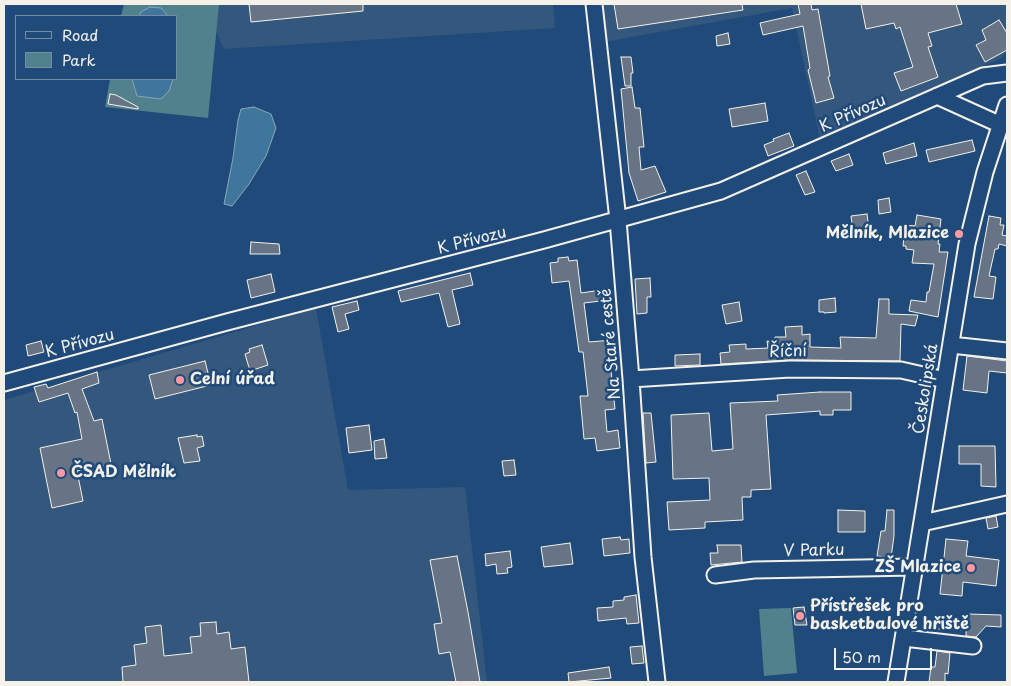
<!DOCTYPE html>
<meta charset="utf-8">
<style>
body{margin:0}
#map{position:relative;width:1011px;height:686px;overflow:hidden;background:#1f4a7a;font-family:"Playpen Sans",sans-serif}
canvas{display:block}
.frame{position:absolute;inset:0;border:5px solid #f4f1e8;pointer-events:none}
.legend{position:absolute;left:15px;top:15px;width:162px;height:65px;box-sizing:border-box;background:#1f4a7a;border:1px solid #748da6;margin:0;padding:6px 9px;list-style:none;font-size:15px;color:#f4f1e8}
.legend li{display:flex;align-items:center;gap:10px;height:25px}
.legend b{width:25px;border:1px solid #748da6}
.scale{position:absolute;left:834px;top:648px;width:98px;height:22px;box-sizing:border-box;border:2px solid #f4f1e8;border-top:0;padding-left:6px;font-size:15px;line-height:18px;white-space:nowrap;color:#f4f1e8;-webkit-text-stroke:4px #1f4a7a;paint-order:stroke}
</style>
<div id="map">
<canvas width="1011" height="686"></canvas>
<div class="frame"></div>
<ul class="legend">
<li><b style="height:6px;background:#1f4a7a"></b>Road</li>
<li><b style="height:14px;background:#51818c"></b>Park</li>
</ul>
<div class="scale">50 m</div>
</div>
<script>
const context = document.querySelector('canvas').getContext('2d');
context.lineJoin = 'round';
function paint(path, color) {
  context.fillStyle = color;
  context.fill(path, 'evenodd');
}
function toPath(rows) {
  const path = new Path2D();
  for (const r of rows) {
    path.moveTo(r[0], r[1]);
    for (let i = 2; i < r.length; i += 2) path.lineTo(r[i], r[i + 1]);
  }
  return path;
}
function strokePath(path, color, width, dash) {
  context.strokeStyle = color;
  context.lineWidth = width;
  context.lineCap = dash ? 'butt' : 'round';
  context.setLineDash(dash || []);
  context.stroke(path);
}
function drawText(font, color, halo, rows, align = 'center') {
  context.font = font + ' "Playpen Sans",sans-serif';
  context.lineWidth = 5;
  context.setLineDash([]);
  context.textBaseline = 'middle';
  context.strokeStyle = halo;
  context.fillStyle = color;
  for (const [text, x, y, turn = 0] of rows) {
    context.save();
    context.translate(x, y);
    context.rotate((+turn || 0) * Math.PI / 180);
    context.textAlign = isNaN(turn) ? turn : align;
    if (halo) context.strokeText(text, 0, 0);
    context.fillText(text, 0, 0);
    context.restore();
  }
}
paint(toPath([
 [203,4,553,4,555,28,224,49],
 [601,4,1007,4,1007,49,1002,58,820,139,792,8,604,42],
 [316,308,348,490,465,487,487,682,4,682,4,400]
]), '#34577d');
paint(toPath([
 [124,4,219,4,208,118,105,107,110,79,132,79,137,96,161,99,169,91,173,79,176,79,176,16,168,16,161,8,141,12,139,16,121,16],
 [791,608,797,673,764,676,759,609]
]), '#51818c');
const water = toPath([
 [150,7,161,8,168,16,139,16,141,12,150,7],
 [132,79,173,79,169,91,161,99,137,96,132,79],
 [254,107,271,114,276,128,266,156,249,184,232,206,224,204,233,158,238,120,241,109,254,107]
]);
paint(water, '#40769c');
strokePath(water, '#88a7ba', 1);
const building = toPath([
 [249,4,363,4,363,11,251,22,249,4],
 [614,4,742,4,743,10,618,29,614,4],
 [798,4,811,4,812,10,818,9,830,76,828,77,834,98,816,103,808,70,810,68,803,26,763,35,760,23,800,14,798,4],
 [861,4,956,4,962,24,928,33,932,46,928,47,938,77,901,91,894,73,913,67,900,27,896,29,894,23,866,29,861,4],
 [999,20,1007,33,1007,50,985,62,976,45,986,40,982,30,999,20],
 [728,33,730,44,717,46,716,36,728,33],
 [621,57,631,57,633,73,631,73,631,86,625,86,621,57],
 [632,87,635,108,640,108,644,147,639,147,641,170,655,166,666,192,638,201,629,173,621,89,632,87],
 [110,94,116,95,138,107,138,109,108,104,110,94],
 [765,103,768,121,732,127,729,109,765,103],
 [789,133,794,146,768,156,764,145,774,141,773,139,789,133],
 [972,140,975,151,929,162,926,150,972,140],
 [914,143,917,156,886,164,883,153,914,143],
 [849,154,853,165,836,171,831,161,849,154],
 [806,171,815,192,805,195,796,175,806,171],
 [889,198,891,212,879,214,878,200,889,198],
 [867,214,869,229,853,232,851,216,867,214],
 [917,215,941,219,938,244,940,244,939,252,948,252,938,317,909,311,911,300,926,302,927,292,929,292,934,264,912,263,914,250,906,249,906,246,903,246,905,225,915,226,917,215],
 [989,216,1001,218,1000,225,1004,225,1002,235,1007,236,1007,246,999,244,998,249,995,249,989,276,996,277,993,299,974,297,989,216],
 [251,242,279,244,280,254,250,254,251,242],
 [568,257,569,261,577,260,581,293,608,289,609,300,584,303,589,342,613,340,614,351,609,351,615,409,605,410,607,432,618,430,620,448,597,451,595,438,584,439,580,396,588,396,583,352,579,352,569,281,552,283,550,263,558,262,558,258,568,257],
 [470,273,473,285,452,290,460,324,448,327,439,293,401,302,398,291,470,273],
 [271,274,275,292,251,298,247,280,271,274],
 [650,278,651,297,647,297,647,313,637,314,635,279,650,278],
 [835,298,836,312,824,313,824,312,819,312,819,300,835,298],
 [879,299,889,299,889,314,918,315,915,326,901,324,900,361,790,360,721,364,720,353,730,352,729,345,746,344,746,349,768,348,767,341,775,342,775,337,786,337,785,327,802,326,802,335,810,334,810,347,841,348,840,337,876,338,879,299],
 [357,301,359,310,345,314,349,329,338,332,332,307,357,301],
 [739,302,742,321,726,324,722,305,739,302],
 [41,341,44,352,28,356,26,345,41,341],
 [262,345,268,365,250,371,245,354,250,352,249,349,262,345],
 [700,354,700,365,675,366,675,355,700,354],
 [967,356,1007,361,1007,373,989,371,987,393,963,390,967,356],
 [205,361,211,385,155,399,149,375,205,361],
 [97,372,99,383,82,389,94,421,102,419,111,464,77,471,83,501,52,508,40,448,82,439,77,412,75,413,68,393,39,402,34,387,46,384,48,388,97,372],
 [820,392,851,392,851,410,833,410,833,415,820,415,820,411,766,415,771,489,751,490,751,497,742,497,743,520,705,522,705,528,669,530,667,502,710,500,709,478,673,479,671,415,709,413,712,451,733,449,730,403,778,401,777,395,820,392],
 [643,413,651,413,656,462,646,463,643,413],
 [369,425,372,450,349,453,346,428,369,425],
 [197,435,197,437,202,436,204,446,197,448,200,461,184,463,178,438,197,435],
 [384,439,387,458,375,459,374,441,384,439],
 [959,446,995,446,996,487,981,486,981,464,959,464,959,446],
 [514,460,516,475,504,476,502,461,514,460],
 [838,510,865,511,865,532,838,532,838,510],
 [887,510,894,510,894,536,891,558,877,556,881,531,885,531,887,510],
 [996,516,998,527,988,529,986,518,996,516],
 [620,537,621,540,629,539,630,553,604,556,602,539,620,537],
 [946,539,968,541,966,556,999,560,996,586,963,582,962,596,940,594,946,539],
 [570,543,573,564,544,567,541,547,570,543],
 [717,545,741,545,742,562,711,565,710,553,718,553,717,545],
 [510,551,512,567,507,568,508,573,497,574,496,564,486,566,485,554,510,551],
 [457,556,468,612,480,682,456,682,450,652,439,654,434,624,442,623,430,560,457,556],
 [636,595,639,623,627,624,626,618,598,621,597,608,613,607,613,601,624,600,624,597,636,595],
 [804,607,807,625,795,625,793,608,804,607],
 [968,614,1001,615,1001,627,986,626,976,637,966,636,966,630,937,629,937,619,968,620,968,614],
 [216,622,217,634,229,632,231,649,245,647,249,682,123,682,122,667,136,665,134,645,147,643,145,627,161,625,164,656,192,653,190,637,201,636,200,623,216,622],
 [642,646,644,663,632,664,630,647,642,646],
 [937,651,950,653,948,674,945,673,945,682,929,682,931,667,935,667,937,651],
 [609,667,611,678,569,682,568,673,609,667]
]);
paint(building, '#667485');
strokePath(building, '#f4f1e8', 1);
const minor = toPath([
 [594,4,618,220,631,379,643,557,657,682],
 [937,96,1001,125],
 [951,345,1007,351],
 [631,379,790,369,901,370,945,380],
 [4,383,227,322,544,240,721,191,983,76,1007,73],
 [922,523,1007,504],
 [715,575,754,570,915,567],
 [904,638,973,646],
 [896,682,967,244,985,172,1007,105]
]);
strokePath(minor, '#f4f1e8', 19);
strokePath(minor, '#1f4a7a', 15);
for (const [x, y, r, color] of [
 [959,234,5,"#ff9aa2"],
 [180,380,5,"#ff9aa2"],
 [61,473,5,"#ff9aa2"],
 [971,568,5,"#ff9aa2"],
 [800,616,5,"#ff9aa2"]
]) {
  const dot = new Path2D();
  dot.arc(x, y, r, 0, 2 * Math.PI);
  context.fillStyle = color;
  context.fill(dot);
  strokePath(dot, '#1f4a7a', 2);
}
drawText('16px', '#f4f1e8', '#1f4a7a', [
 ["K Přívozu",853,114,-24],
 ["K Přívozu",472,241,-14],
 ["K Přívozu",80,344,-15],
 ["Na Staré cestě",611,344,-95],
 ["Říční",788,352,-2],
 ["Českolipská",926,389,-81],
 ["V Parku",814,551,-1]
]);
drawText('bold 16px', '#f4f1e8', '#1f4a7a', [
 ["Mělník, Mlazice",949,234,"right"],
 ["Celní úřad",190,380],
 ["ČSAD Mělník",71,473],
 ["ZŠ Mlazice",961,568,"right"],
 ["Přístřešek pro",810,607],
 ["basketbalové hřiště",810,625]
], 'left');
</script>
